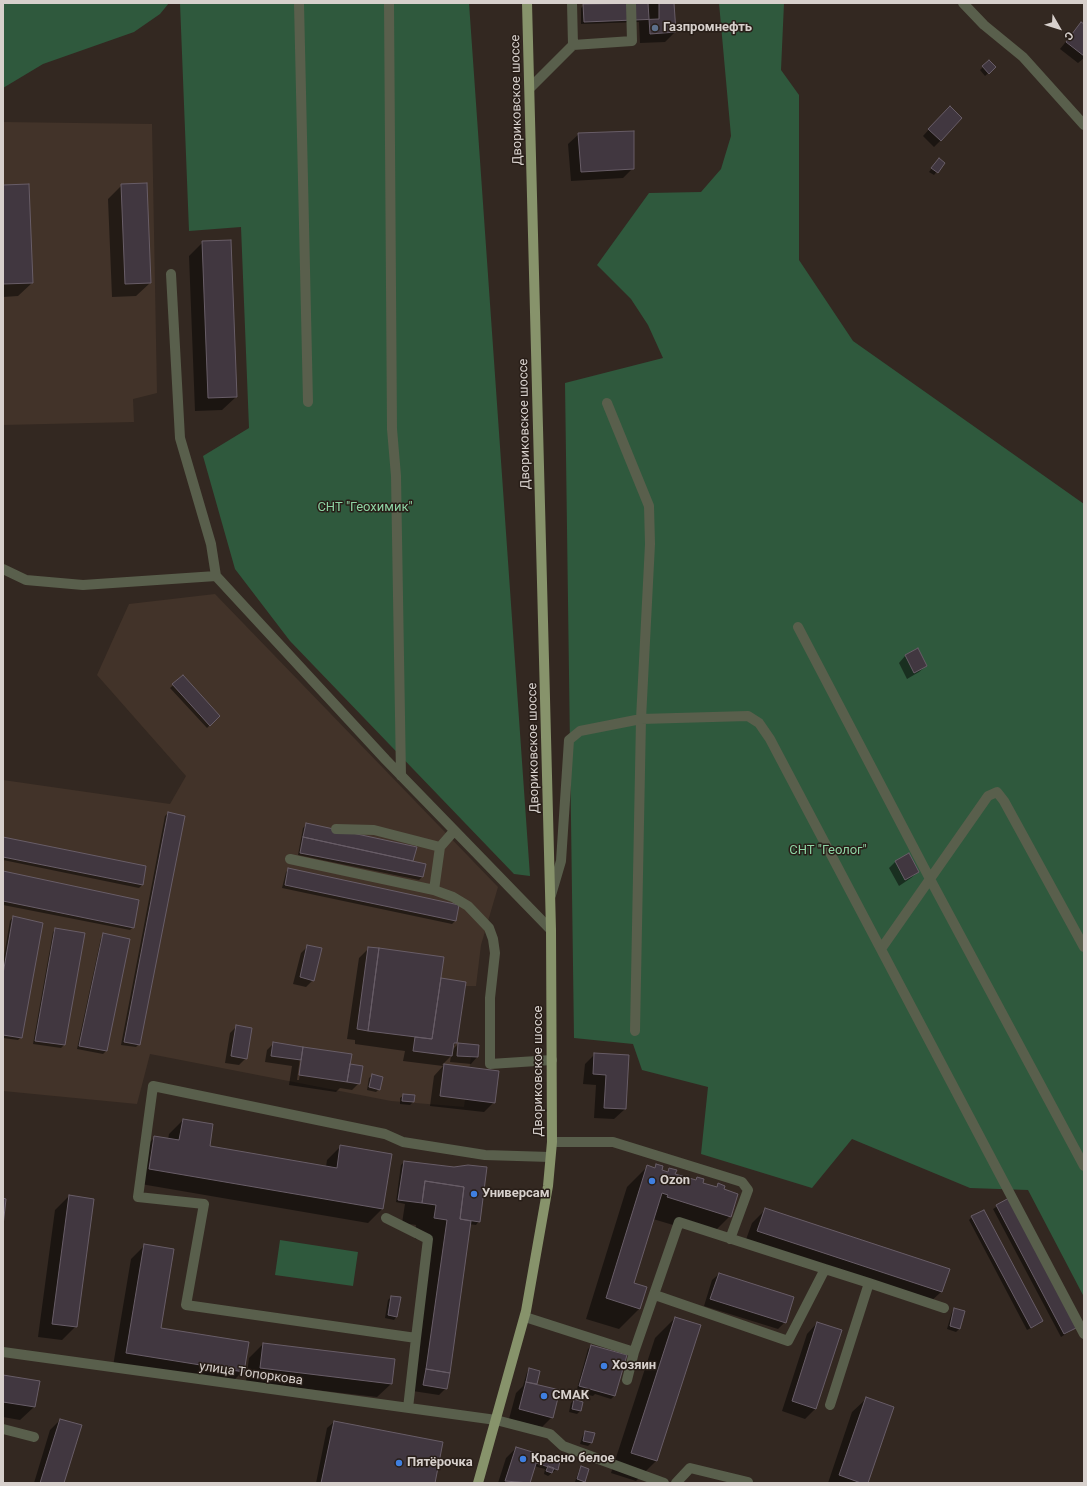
<!DOCTYPE html>
<meta charset="utf-8">
<style>
body{margin:0}
#map{position:relative;width:1087px;height:1486px;overflow:hidden;background:#332821;font-family:Roboto,sans-serif}
canvas{display:block}
.frame{position:absolute;inset:0;border:4px solid #d7d0cc;pointer-events:none}
.north{position:absolute;left:1039px;top:8px;width:40px;height:40px;-webkit-text-stroke:3px #281e18;paint-order:stroke;rotate:129deg;font-size:11px;font-weight:700;line-height:16px;text-align:center;color:#d7d0cc}
.north::after{content:'';display:block;margin:auto;width:14px;height:18px;background:#d7d0cc;clip-path:polygon(50% 0,100% 100%,50% 72%,0 100%)}
</style>
<div id="map">
<canvas width="1087" height="1486"></canvas>
<div class="frame"></div>
<div class="north">С</div>
</div>
<script>
const context = document.querySelector('canvas').getContext('2d');
context.lineJoin = 'round';
function paint(path, color) {
  context.fillStyle = color;
  context.fill(path, 'evenodd');
}
function toPath(rows) {
  const path = new Path2D();
  for (const r of rows) {
    path.moveTo(r[0], r[1]);
    for (let i = 2; i < r.length; i += 2) path.lineTo(r[i], r[i + 1]);
  }
  return path;
}
function strokePath(path, color, width, dash) {
  context.strokeStyle = color;
  context.lineWidth = width;
  context.lineCap = dash ? 'butt' : 'round';
  context.setLineDash(dash || []);
  context.stroke(path);
}
function drawText(font, color, halo, rows, align = 'center') {
  context.font = font + ' Roboto,sans-serif';
  context.lineWidth = 3;
  context.setLineDash([]);
  context.textBaseline = 'middle';
  context.strokeStyle = halo;
  context.fillStyle = color;
  for (const [text, x, y, turn = 0] of rows) {
    context.save();
    context.translate(x, y);
    context.rotate((+turn || 0) * Math.PI / 180);
    context.textAlign = isNaN(turn) ? turn : align;
    if (halo) context.strokeText(text, 0, 0);
    context.fillText(text, 0, 0);
    context.restore();
  }
}
paint(toPath([
 [3,122,152,124,157,393,133,399,134,422,3,425],
 [215,594,498,887,481,945,476,986,465,986,457,1043,479,1045,478,1057,471,1057,464,1107,391,1101,150,1054,137,1104,3,1091,3,780,170,804,186,776,97,675,129,604]
]), '#423329');
paint(toPath([
 [3,3,169,3,160,14,134,32,43,64,3,88],
 [180,3,469,3,530,876,514,874,290,641,235,569,203,456,249,428,241,227,189,231],
 [719,3,784,3,781,70,799,95,799,260,853,341,1084,504,1084,1297,1028,1190,970,1188,852,1139,812,1188,701,1154,708,1087,642,1070,633,1044,574,1038,565,383,663,358,648,325,631,299,597,265,649,193,701,192,721,169,731,136],
 [280,1240,358,1252,353,1286,275,1275]
]), '#2f593d');
paint(toPath([
 [639,3,673,3,675,32,665,42,640,43,639,22,581,24,581,8,584,5],
 [1081,23,1084,25,1084,58,1078,63,1060,49],
 [989,61,995,67,985,76,980,70],
 [943,114,941,140,934,147,923,136],
 [579,134,633,168,623,178,571,181,568,144],
 [936,163,944,163,934,175,929,172],
 [122,185,150,283,136,296,112,297,108,199],
 [3,186,32,283,18,296,3,297],
 [203,242,236,397,222,410,195,411,189,256],
 [917,650,926,666,919,672,907,679,899,663,905,656],
 [183,676,219,716,207,728,170,688],
 [168,813,139,1044,136,1047,121,1045,165,816],
 [306,825,415,848,412,862,425,864,422,877,419,880,298,855,303,828],
 [3,838,142,885,139,888,3,860],
 [908,854,918,872,911,878,899,886,889,868,895,862],
 [289,869,455,921,452,924,282,888,286,872],
 [3,872,133,927,130,930,3,905],
 [13,917,21,1037,18,1040,3,1038,3,962,10,921],
 [56,929,84,934,64,1045,61,1048,33,1044,53,932],
 [104,935,106,1051,103,1054,77,1049,101,938],
 [308,946,313,980,306,987,293,984,301,953],
 [369,948,439,981,441,979,456,1043,452,1050,458,1044,478,1046,477,1057,471,1064,450,1062,451,1056,442,1065,498,1072,494,1102,484,1112,430,1106,434,1076,443,1066,403,1061,405,1051,355,1044,355,1040,347,1039,359,958],
 [236,1027,246,1058,239,1065,225,1063,230,1033],
 [274,1043,350,1055,349,1065,359,1083,352,1090,340,1088,336,1092,289,1085,292,1066,265,1062,267,1050],
 [300,1058,302,1058,299,1080,297,1080],
 [595,1054,625,1109,614,1119,594,1118,596,1085,583,1084,585,1064],
 [373,1075,379,1089,376,1092,367,1090,369,1078],
 [404,1095,413,1102,410,1105,400,1104,400,1098],
 [183,1120,208,1146,326,1167,327,1160,341,1146,391,1155,382,1209,368,1223,135,1183,141,1151,155,1137,168,1140,169,1134],
 [404,1162,479,1221,476,1225,469,1224,446,1388,439,1395,406,1390,427,1240,415,1239,416,1225,402,1223,405,1204,396,1202,401,1165],
 [657,1165,661,1170,667,1172,670,1169,674,1175,694,1181,697,1178,701,1183,715,1188,718,1185,723,1190,730,1216,710,1236,653,1219,632,1284,639,1309,619,1329,586,1319,627,1187,648,1166,654,1168],
 [69,1196,76,1326,62,1340,38,1337,55,1210],
 [1009,1199,1077,1327,1061,1337,993,1209],
 [765,1210,941,1292,927,1305,744,1245,752,1223],
 [972,1217,1042,1321,1039,1324,1027,1330,969,1220],
 [145,1245,160,1329,243,1371,229,1385,113,1366,131,1259],
 [719,1274,785,1322,778,1329,704,1306,712,1280],
 [391,1297,397,1316,394,1320,385,1318,388,1300],
 [955,1309,959,1329,956,1332,947,1329,952,1312],
 [675,1318,699,1326,656,1461,636,1481,611,1473,655,1338],
 [817,1323,816,1408,805,1419,782,1411,807,1334],
 [263,1344,391,1384,377,1397,246,1382,249,1358],
 [591,1346,614,1396,611,1399,595,1394,593,1396,588,1395,589,1392,577,1389,588,1349],
 [530,1369,539,1372,535,1385,552,1417,542,1427,509,1419,516,1393,523,1386,527,1372],
 [3,1376,34,1407,20,1420,3,1417],
 [866,1399,867,1483,828,1483,852,1412],
 [574,1400,582,1402,580,1411,577,1414,569,1412,571,1403],
 [60,1420,63,1483,34,1483,50,1430],
 [334,1422,434,1483,316,1483,327,1428],
 [586,1432,594,1434,591,1443,588,1446,580,1444,583,1435],
 [516,1448,557,1469,548,1476,544,1474,545,1469,534,1466,529,1483,498,1483,506,1458],
 [582,1467,584,1481,583,1483,575,1482,579,1470]
]), '#0007');
const building = toPath([
 [648,3,674,3,676,32,650,34,648,3],
 [659,3,659,19,584,22,583,4,659,3],
 [1081,22,1084,24,1084,56,1066,42,1081,22],
 [989,60,996,67,989,74,982,66,989,60],
 [950,106,962,118,941,141,928,129,950,106],
 [634,131,634,169,581,172,578,133,634,131],
 [939,158,945,163,938,173,931,168,939,158],
 [147,183,151,283,125,284,121,184,147,183],
 [29,184,33,283,3,284,3,185,29,184],
 [231,240,237,397,208,398,202,241,231,240],
 [918,648,927,666,914,673,905,655,918,648],
 [183,675,220,716,210,726,172,684,183,675],
 [168,812,185,816,140,1045,124,1042,168,812],
 [306,823,417,847,413,861,303,837,306,823],
 [3,837,146,866,143,885,3,857,3,837],
 [303,837,426,864,423,877,300,853,303,837],
 [909,853,919,872,905,880,895,861,909,853],
 [288,868,459,905,456,921,285,885,288,868],
 [3,871,139,900,134,928,3,901,3,871],
 [13,916,43,923,22,1038,3,1035,3,974,13,916],
 [55,928,85,933,65,1045,35,1041,55,928],
 [103,933,130,939,107,1051,79,1046,103,933],
 [307,945,322,948,314,981,300,977,307,945],
 [368,947,379,948,368,1031,357,1029,368,947],
 [379,948,444,957,432,1039,368,1031,379,948],
 [441,978,466,982,457,1043,454,1043,452,1056,413,1051,415,1037,432,1039,441,978],
 [236,1025,252,1028,247,1059,231,1056,236,1025],
 [273,1042,303,1047,301,1060,271,1056,273,1042],
 [458,1043,479,1045,478,1057,457,1056,458,1043],
 [303,1047,352,1054,347,1082,299,1075,303,1047],
 [594,1053,629,1055,626,1109,604,1108,606,1075,593,1074,594,1053],
 [350,1064,363,1066,360,1084,347,1082,350,1064],
 [444,1064,499,1071,495,1103,440,1096,444,1064],
 [372,1074,383,1077,380,1090,369,1087,372,1074],
 [403,1094,415,1095,414,1102,402,1101,403,1094],
 [183,1119,213,1124,210,1146,337,1168,340,1145,392,1154,383,1209,149,1169,154,1136,179,1140,183,1119],
 [404,1161,454,1167,468,1165,487,1167,480,1222,460,1219,464,1187,425,1181,422,1203,398,1200,404,1161],
 [656,1164,663,1166,662,1170,668,1172,669,1168,677,1170,675,1174,696,1180,697,1177,704,1179,703,1183,717,1187,718,1183,725,1186,724,1189,738,1194,731,1217,667,1197,668,1195,662,1193,634,1283,647,1287,640,1309,606,1298,647,1165,655,1168,656,1164],
 [425,1181,464,1187,460,1219,471,1221,450,1373,426,1369,447,1220,434,1218,436,1205,422,1203,425,1181],
 [69,1195,94,1199,77,1327,52,1324,69,1195],
 [3,1198,6,1199,3,1226,3,1198],
 [1009,1198,1078,1327,1064,1334,996,1205,1009,1198],
 [765,1208,950,1269,942,1292,757,1231,765,1208],
 [984,1210,1043,1321,1031,1328,971,1216,984,1210],
 [144,1244,174,1249,161,1328,249,1342,244,1372,126,1353,144,1244],
 [719,1273,794,1297,786,1323,710,1299,719,1273],
 [391,1296,401,1297,397,1317,388,1315,391,1296],
 [954,1308,965,1311,960,1329,950,1326,954,1308],
 [675,1317,701,1325,657,1461,631,1453,675,1317],
 [817,1322,842,1330,816,1409,792,1401,817,1322],
 [263,1343,395,1359,392,1384,260,1368,263,1343],
 [591,1345,627,1355,615,1396,579,1386,591,1345],
 [529,1368,540,1371,537,1384,526,1382,529,1368],
 [426,1369,450,1373,447,1389,423,1385,426,1369],
 [3,1375,40,1381,35,1407,3,1402,3,1375],
 [526,1382,560,1390,553,1418,519,1409,526,1382],
 [866,1397,894,1407,868,1483,861,1483,839,1475,866,1397],
 [574,1399,583,1402,581,1411,572,1409,574,1399],
 [60,1419,82,1425,64,1483,40,1483,60,1419],
 [334,1421,443,1442,435,1483,321,1483,334,1421],
 [585,1431,595,1433,592,1443,583,1441,585,1431],
 [516,1447,539,1454,530,1483,505,1481,516,1447],
 [539,1454,560,1461,558,1470,536,1463,539,1454],
 [548,1466,554,1468,552,1473,546,1471,548,1466],
 [581,1466,589,1469,585,1482,577,1479,581,1466]
]);
paint(building, '#413740');
strokePath(building, '#685d67', 1);
strokePath(toPath([
 [299,3,308,402],
 [389,3,392,429,396,476,401,776],
 [963,3,984,25,1023,57,1084,125],
 [573,45,632,41,631,3],
 [530,88,573,45,572,3],
 [171,274,180,438,211,544,216,576],
 [607,403,649,506,650,544,641,719,635,1031],
 [3,569,26,580,83,585,216,576,386,760,551,930],
 [798,627,930,879,1084,1166],
 [336,829,374,830,440,847,454,831],
 [290,859,434,890,453,897,468,906,489,928,493,939,495,953,490,998,490,1064,552,1060],
 [434,890,440,847],
 [551,895,561,861,569,740,580,731,641,719,748,716,759,723,770,739,1084,1334],
 [881,949,988,796,997,792,1004,801,1084,947],
 [552,1142,613,1142,742,1182,748,1190,730,1239],
 [386,1218,428,1239,416,1338,186,1305,204,1204,138,1197,153,1086,385,1134,403,1142,485,1155,550,1157],
 [825,1269,869,1283],
 [525,1317,634,1352,627,1380],
 [3,1352,496,1420,550,1434,563,1446,664,1483],
 [634,1352,679,1222,825,1269,788,1341,655,1295],
 [830,1405,869,1283,944,1308],
 [408,1408,416,1338],
 [3,1429,34,1437],
 [676,1483,690,1468,748,1482]
]), '#595f4c', 10);
strokePath(toPath([
 [478,1483,526,1311,548,1186,552,1142,551,930,527,3]
]), '#87936b', 10);
strokePath(toPath([
 [3,389,4,389]
]), '#b9b1ac', 3, [6, 3]);
for (const [x, y, r, color] of [
 [655,28,4,"#5c6f8a"],
 [652,1181,4,"#3f7fe0"],
 [474,1194,4,"#3f7fe0"],
 [604,1366,4,"#3f7fe0"],
 [544,1396,4,"#3f7fe0"],
 [523,1459,4,"#3f7fe0"],
 [399,1463,4,"#3f7fe0"]
]) {
  const dot = new Path2D();
  dot.arc(x, y, r, 0, 2 * Math.PI);
  context.fillStyle = color;
  context.fill(dot);
  strokePath(dot, '#281e18', 1.5);
}
drawText('bold 13px', '#d7d0cc', '#281e18', [
 ["Газпромнефть",663,28],
 ["Ozon",660,1181],
 ["Универсам",482,1194],
 ["Хозяин",612,1366],
 ["СМАК",552,1396],
 ["Красно белое",531,1459],
 ["Пятёрочка",407,1463]
], 'left');
drawText('13px', '#d7d0cc', '#281e18', [
 ["Двориковское шоссе",517,100,-91],
 ["Двориковское шоссе",525,424,-91],
 ["Двориковское шоссе",534,748,-91],
 ["Двориковское шоссе",539,1071,-90],
 ["улица Топоркова",251,1374,8]
]);
drawText('13px', '#8ed4a4', '#281e18', [
 ["СНТ \"Геохимик\"",365,508],
 ["СНТ \"Геолог\"",828,851]
]);
</script>
